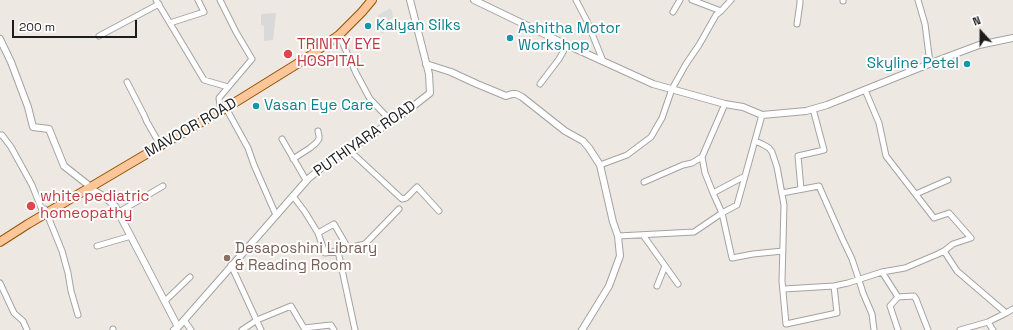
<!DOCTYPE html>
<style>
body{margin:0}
#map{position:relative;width:1013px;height:330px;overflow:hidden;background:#eee8e2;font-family:"Space Grotesk",sans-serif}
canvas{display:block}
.north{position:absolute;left:961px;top:12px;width:40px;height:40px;-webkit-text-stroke:3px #fff;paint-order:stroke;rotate:339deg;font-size:11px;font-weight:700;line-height:16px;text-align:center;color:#1c1c1c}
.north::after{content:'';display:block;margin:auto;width:14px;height:18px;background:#1c1c1c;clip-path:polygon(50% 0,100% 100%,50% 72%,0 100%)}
.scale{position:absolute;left:12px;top:20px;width:125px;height:18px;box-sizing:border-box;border:2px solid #1c1c1c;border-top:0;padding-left:5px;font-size:12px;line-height:14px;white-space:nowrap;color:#1c1c1c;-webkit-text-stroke:3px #fff;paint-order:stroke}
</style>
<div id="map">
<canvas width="1013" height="330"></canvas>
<div class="north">N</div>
<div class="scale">200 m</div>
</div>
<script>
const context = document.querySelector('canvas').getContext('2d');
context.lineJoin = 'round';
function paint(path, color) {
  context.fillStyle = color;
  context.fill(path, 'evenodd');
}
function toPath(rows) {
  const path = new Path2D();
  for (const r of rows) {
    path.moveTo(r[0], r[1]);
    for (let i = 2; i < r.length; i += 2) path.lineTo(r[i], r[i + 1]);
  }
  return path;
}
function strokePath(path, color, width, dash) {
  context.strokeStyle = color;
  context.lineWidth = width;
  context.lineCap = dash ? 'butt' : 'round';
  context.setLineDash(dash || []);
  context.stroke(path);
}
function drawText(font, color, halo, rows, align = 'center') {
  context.font = font + ' "Space Grotesk",sans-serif';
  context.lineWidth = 4;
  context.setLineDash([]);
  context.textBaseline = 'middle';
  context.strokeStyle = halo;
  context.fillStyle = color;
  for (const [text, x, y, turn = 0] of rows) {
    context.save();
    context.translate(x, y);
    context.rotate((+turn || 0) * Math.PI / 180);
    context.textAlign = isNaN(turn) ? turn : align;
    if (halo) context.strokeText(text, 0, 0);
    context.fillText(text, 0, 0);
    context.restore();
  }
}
paint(toPath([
 [276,13,273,40,264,41,264,26,261,25,261,14]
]), '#dad9d9');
paint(toPath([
 [390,8,392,11,393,18,390,19,385,31,382,34,376,24,375,20,378,15]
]), '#dcdcdc');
const minor = toPath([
 [156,0,204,80,228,87],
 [220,0,236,32,252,59,219,98,220,106,226,108,248,148,254,165,276,215],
 [576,0,587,21,603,61],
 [692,0,721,11],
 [843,0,843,1],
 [918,0,925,24,930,63],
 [673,12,680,0],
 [170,23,204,12,198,0],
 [797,24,800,3,800,0],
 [339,35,356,73,370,99,391,121],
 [99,36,159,4],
 [127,82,144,115,147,122,158,141],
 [540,84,559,59,567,45],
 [865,90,879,123,886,156,934,218,949,213,971,238,953,244,944,251,957,271,1006,313,1013,309],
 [0,135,2,135,11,147,32,185,42,210],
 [282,139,306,180],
 [755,141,762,144,769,148,772,152,777,167,784,205,782,281,786,324,837,313,834,286],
 [348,149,402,199,406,198,417,187,439,211],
 [702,157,705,173,713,193],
 [293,159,310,148,316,143,319,139,319,136,318,131],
 [600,165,627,155,651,137,662,118,672,89,686,64,699,45,716,15,721,11,731,0],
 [745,176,713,193,722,213,732,258,753,254,783,251],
 [644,182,683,165,692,163,702,157,725,104],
 [801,189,798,156,824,150,813,109],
 [782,193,819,186,842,238,852,259,859,280,863,293,872,314,874,330],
 [916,194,948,180],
 [293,196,305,212,318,233,325,253,338,251,355,330],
 [45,209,62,251,68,273,71,291,78,315],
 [119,212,163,186],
 [318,233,334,224,348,248,338,251],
 [643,235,678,284],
 [618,236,694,232,722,213,737,205,762,115],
 [97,246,131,236],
 [348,248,365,244,399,209],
 [231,265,261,330],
 [882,272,898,297,890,306,898,330],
 [0,283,14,313,23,321,27,330],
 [657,286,665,266],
 [784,289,834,286,848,283,882,272,905,268,938,254,944,251],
 [898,297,914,296,916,299,928,330],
 [165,301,190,277],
 [184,320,191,330],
 [988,322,993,330],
 [113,329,113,330],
 [242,330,257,320,291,306,304,328,331,325,334,330],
 [960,330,988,322,1006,313]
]);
const tertiary = toPath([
 [474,0,563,43,653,84,725,104,743,107,762,115,806,111,827,105,939,60,979,45,1013,38],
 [0,39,11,62,28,107,33,127,49,129,64,166,87,184,90,188,103,196,115,206,178,327],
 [426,64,451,72,477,84,506,96,512,94,516,94,522,97,565,131,583,141,589,148,600,165,613,222,618,236,620,256,609,286,582,330],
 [174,330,178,327,308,179,331,160,367,138,411,108,430,93,429,74,410,0]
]);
const primary = toPath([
 [0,242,28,224,94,185,165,143,226,108,305,59,339,35,362,12,372,0]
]);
strokePath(minor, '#a3a3a3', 7);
strokePath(tertiary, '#a3a3a3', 8);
strokePath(primary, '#945200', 10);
strokePath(minor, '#fff', 5);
strokePath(tertiary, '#fff', 6);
strokePath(primary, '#fbc699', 8);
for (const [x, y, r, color] of [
 [368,26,4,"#0f9aa8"],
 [510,38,4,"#0f9aa8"],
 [288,54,5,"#e0444e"],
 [967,64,4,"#0f9aa8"],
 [256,106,4,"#0f9aa8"],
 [31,206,5,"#e0444e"],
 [227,258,4,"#8d6e63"]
]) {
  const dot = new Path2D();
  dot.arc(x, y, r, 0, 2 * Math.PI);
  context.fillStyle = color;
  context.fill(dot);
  strokePath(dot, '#fff', 1.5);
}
drawText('15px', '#0d838f', '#fff', [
 ["Kalyan Silks",376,26],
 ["Ashitha Motor",518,29],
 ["Workshop",518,46],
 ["Skyline Petel",959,64,"right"],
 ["Vasan Eye Care",264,106]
], 'left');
drawText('15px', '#be3a42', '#fff', [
 ["TRINITY EYE",297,45],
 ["HOSPITAL",297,62],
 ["white pediatric",40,197],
 ["homeopathy",40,214]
], 'left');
drawText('15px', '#1c1c1c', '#fff', [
 ["MAVOOR ROAD",191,128,-30],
 ["PUTHIYARA ROAD",365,139,-35]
]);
drawText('15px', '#785e54', '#fff', [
 ["Desaposhini Library",235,249],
 ["& Reading Room",235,266]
], 'left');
</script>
